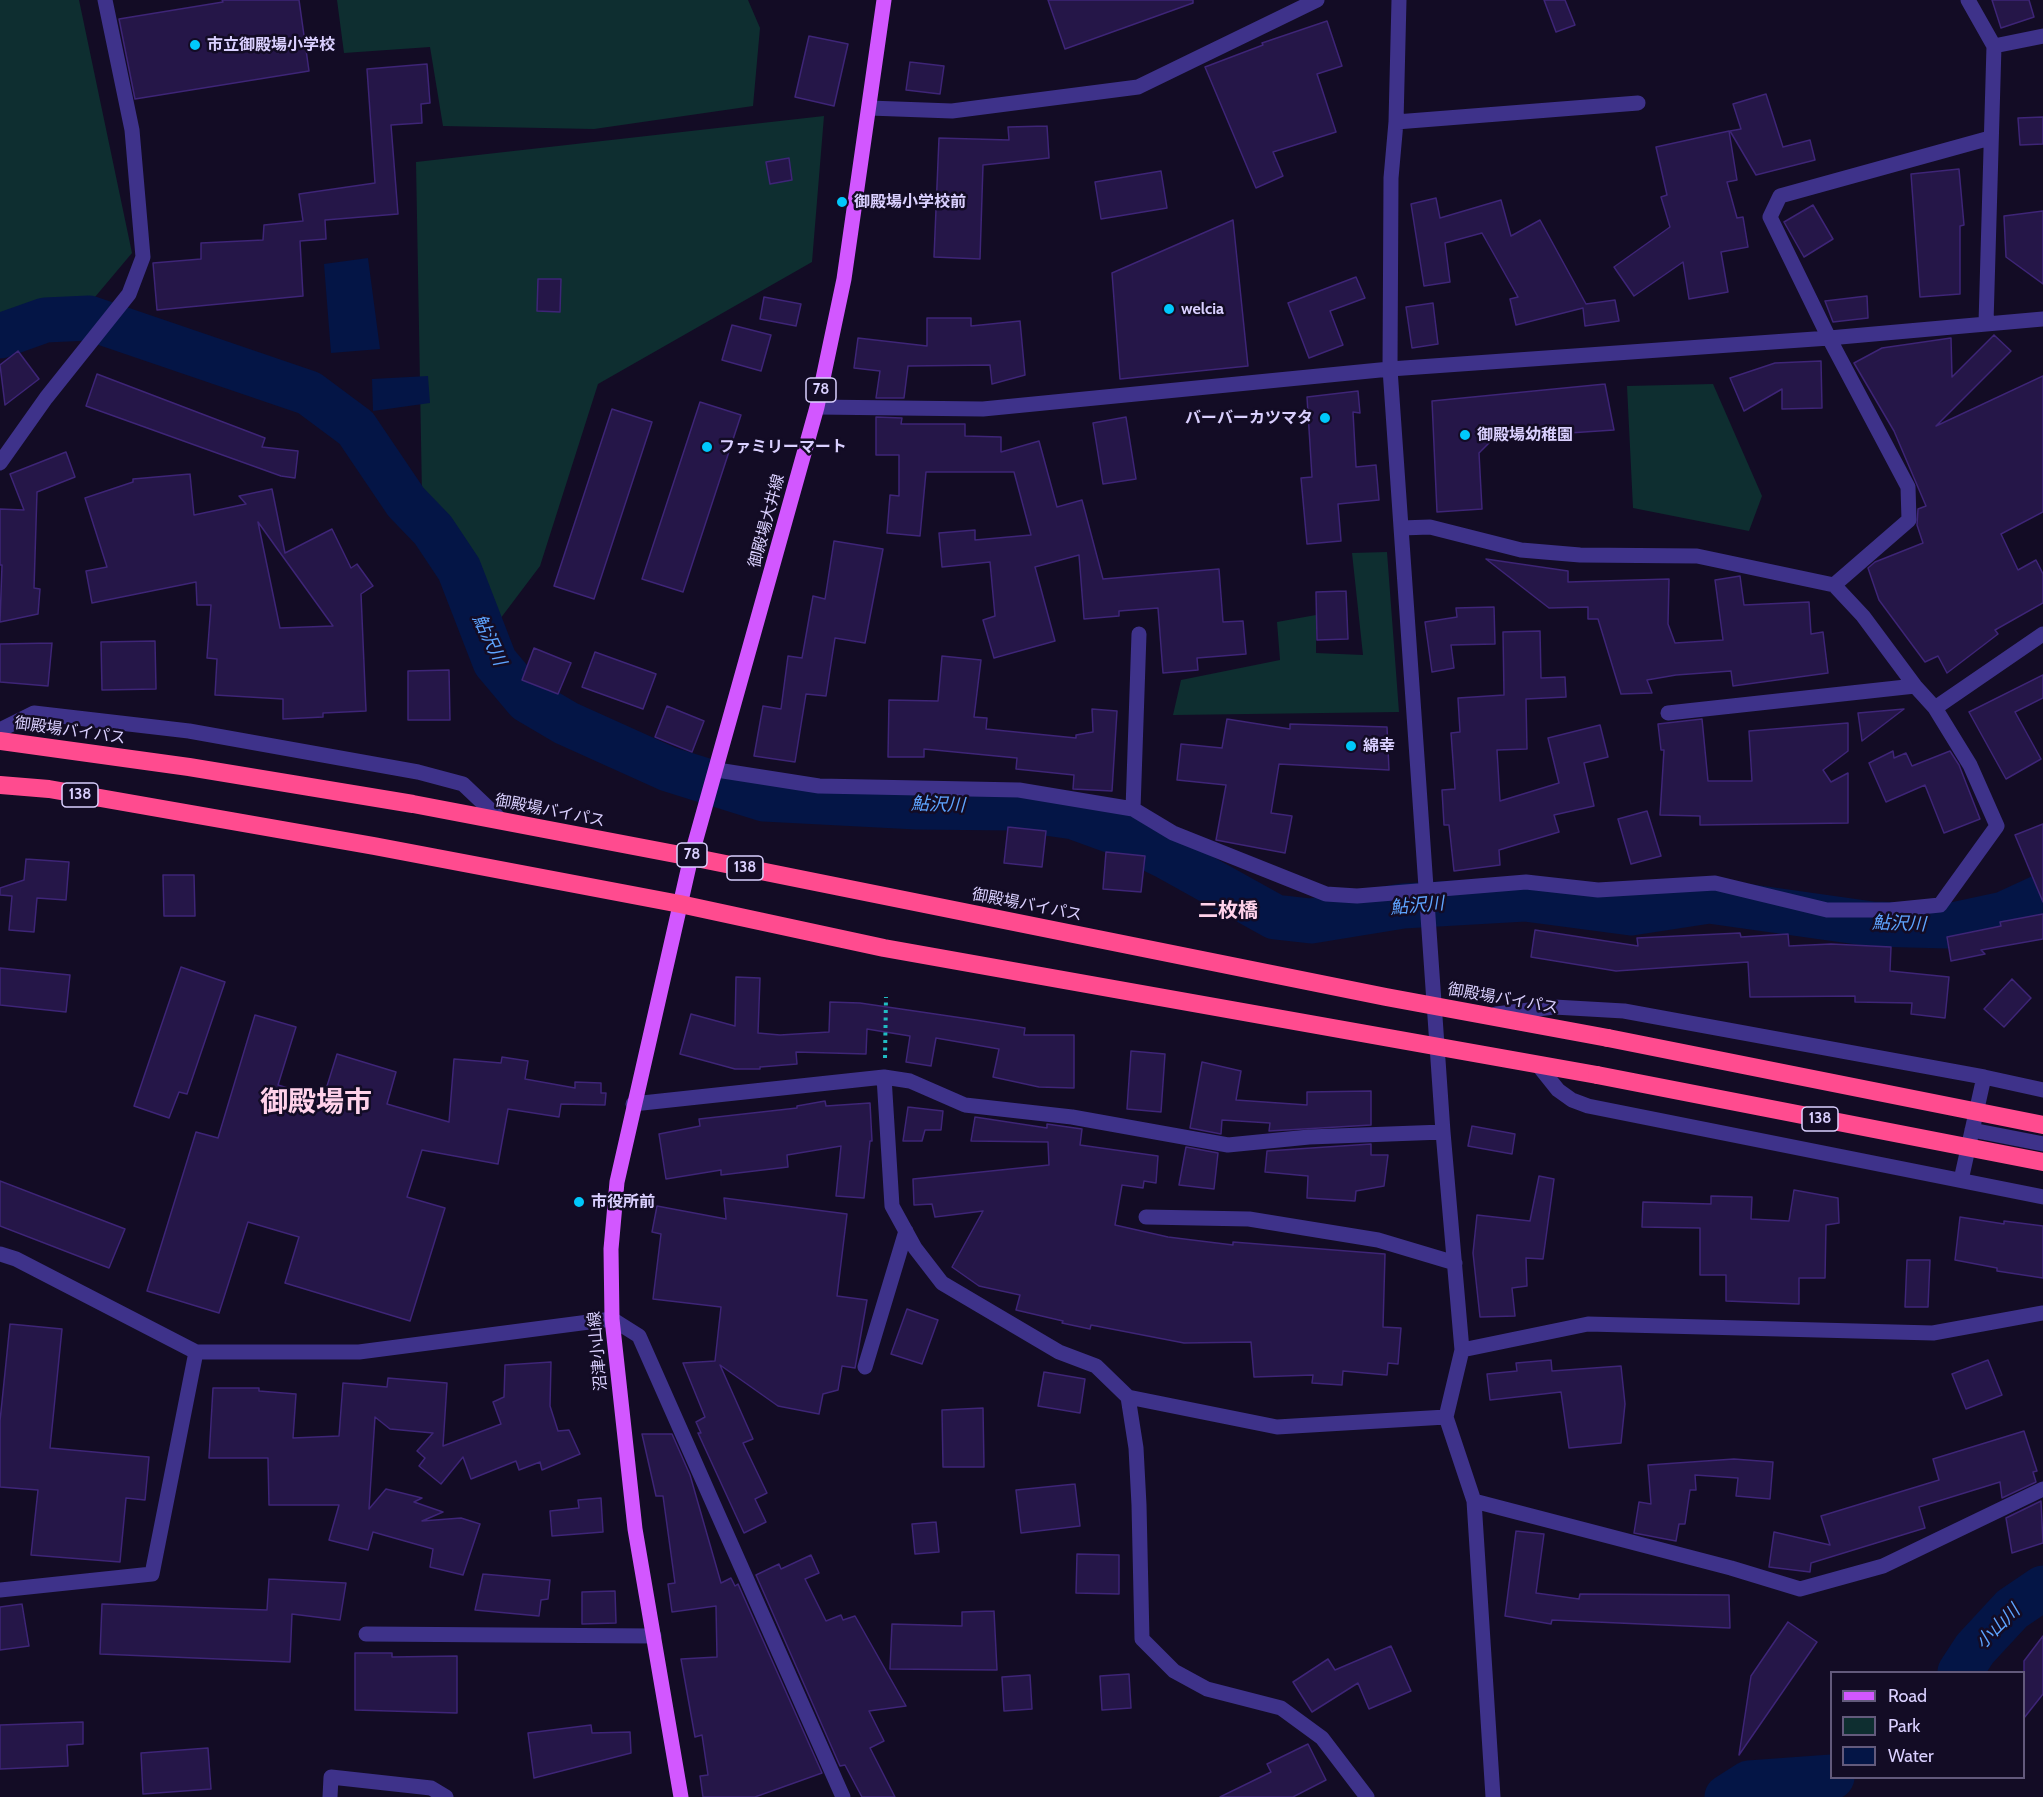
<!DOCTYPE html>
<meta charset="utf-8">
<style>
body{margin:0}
#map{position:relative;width:2043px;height:1797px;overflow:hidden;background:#130c25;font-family:Cabin,sans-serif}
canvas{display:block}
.legend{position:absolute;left:1830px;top:1671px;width:195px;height:108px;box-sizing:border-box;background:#130c25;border:2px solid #635a7c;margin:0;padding:8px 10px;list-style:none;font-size:18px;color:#dad0ff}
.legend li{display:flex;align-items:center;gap:12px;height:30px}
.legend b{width:30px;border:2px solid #635a7c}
</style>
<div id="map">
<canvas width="2043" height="1797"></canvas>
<ul class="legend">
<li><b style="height:8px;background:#d257ff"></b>Road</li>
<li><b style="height:16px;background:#0e2e30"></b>Park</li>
<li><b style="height:16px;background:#041546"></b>Water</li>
</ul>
</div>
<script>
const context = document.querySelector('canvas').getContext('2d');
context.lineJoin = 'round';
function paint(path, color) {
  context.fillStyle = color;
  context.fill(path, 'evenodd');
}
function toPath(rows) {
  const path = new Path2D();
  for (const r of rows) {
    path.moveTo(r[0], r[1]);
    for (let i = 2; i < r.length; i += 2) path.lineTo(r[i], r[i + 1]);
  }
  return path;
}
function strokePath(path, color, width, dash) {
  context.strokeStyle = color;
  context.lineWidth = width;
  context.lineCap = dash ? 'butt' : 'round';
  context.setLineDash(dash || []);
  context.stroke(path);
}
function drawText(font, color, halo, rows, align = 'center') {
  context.font = font + ' Cabin,"Noto Sans JP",sans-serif';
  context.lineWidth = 5;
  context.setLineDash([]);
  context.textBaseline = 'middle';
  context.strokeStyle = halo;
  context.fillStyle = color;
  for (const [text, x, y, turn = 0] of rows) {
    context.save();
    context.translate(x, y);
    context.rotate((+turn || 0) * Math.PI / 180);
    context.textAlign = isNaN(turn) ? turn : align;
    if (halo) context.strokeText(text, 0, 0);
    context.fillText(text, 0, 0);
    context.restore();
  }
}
paint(toPath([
 [0,0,79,0,132,253,95,297,0,326],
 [337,0,748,0,760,28,753,106,594,129,443,126,430,47,344,53],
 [824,116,812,262,598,384,540,566,494,627,422,495,416,162],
 [1713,384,1762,496,1749,531,1633,508,1627,386],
 [1387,552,1399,712,1173,715,1181,680,1280,660,1277,622,1316,615,1316,653,1363,655,1352,553]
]), '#0e2e30');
paint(toPath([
 [368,258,380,349,331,353,324,264],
 [428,376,430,403,373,411,372,379]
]), '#041546');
strokePath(toPath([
 [0,336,45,320,89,318,309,393,356,428,406,502,433,530,459,569,495,662,527,700,566,723,668,769,764,799,917,807,1011,808,1074,817,1118,833,1167,857,1275,917,1311,921,1403,906,1525,899,1631,913,1709,901,1872,924,1948,926,2004,914,2043,896],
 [1960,1672,1975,1649,2012,1609,2043,1588],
 [1727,1797,1749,1783,1832,1777]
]), '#041546', 45);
const building = toPath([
 [222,0,299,0,309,71,135,99,119,19,223,2,222,0],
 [1048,0,1193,0,1193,3,1065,49,1048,0],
 [1544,0,1565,0,1575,25,1556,32,1544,0],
 [1992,0,2029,0,2034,17,2001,28,1992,0],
 [1327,21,1342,66,1317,74,1336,132,1273,152,1283,176,1256,188,1205,67,1263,45,1262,43,1327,21],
 [809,36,848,44,834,106,795,97,809,36],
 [910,62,944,66,940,94,906,90,910,62],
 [427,64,430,103,421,104,422,123,391,125,398,214,325,220,326,239,300,241,303,296,157,310,153,263,201,259,201,243,263,240,264,225,303,221,299,194,375,183,367,69,427,64],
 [1766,94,1783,147,1810,140,1815,160,1756,175,1730,131,1741,129,1733,104,1766,94],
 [2043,117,2043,144,2020,145,2018,118,2043,117],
 [1047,126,1049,158,983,165,980,259,934,257,939,138,1009,140,1008,127,1047,126],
 [1729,131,1737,180,1727,182,1737,218,1743,217,1748,247,1721,252,1728,292,1689,299,1683,262,1634,296,1614,267,1670,227,1661,197,1667,195,1656,147,1729,131],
 [789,158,792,180,770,184,766,162,789,158],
 [1959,169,1964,225,1960,226,1960,294,1920,297,1911,174,1959,169],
 [1161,171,1167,208,1101,219,1095,182,1161,171],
 [1436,198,1440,218,1501,200,1511,236,1540,220,1586,304,1615,300,1619,321,1585,326,1583,308,1516,325,1510,299,1518,297,1482,233,1445,243,1450,282,1424,286,1411,204,1436,198],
 [1813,205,1833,239,1804,257,1784,222,1813,205],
 [2043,211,2043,284,2006,257,2004,216,2043,211],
 [1233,220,1248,366,1120,379,1112,273,1233,220],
 [1356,277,1365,298,1330,311,1343,345,1309,358,1288,303,1356,277],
 [538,279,561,279,560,312,537,311,538,279],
 [1867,296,1868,318,1833,322,1825,301,1867,296],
 [764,297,801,304,796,326,760,319,764,297],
 [1433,303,1438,344,1412,348,1406,307,1433,303],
 [927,318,971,318,971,326,1020,321,1025,375,992,384,990,365,908,366,904,398,876,398,880,371,854,368,858,338,927,346,927,318],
 [732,325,771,335,761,371,722,360,732,325],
 [1994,335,2011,351,1936,426,2043,376,2043,512,2001,534,2018,570,2036,560,2043,574,2043,603,1995,630,1998,634,1947,673,1938,656,1925,662,1879,600,1868,568,1875,562,1923,543,1917,525,1918,509,1926,506,1894,431,1854,363,1882,348,1951,338,1952,377,1994,335],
 [18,351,39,379,5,405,0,365,18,351],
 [1821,361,1822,408,1782,409,1782,389,1744,411,1730,378,1775,363,1821,361],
 [97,374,265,438,262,447,298,451,295,478,281,476,86,406,97,374],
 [1605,384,1614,430,1494,438,1479,453,1482,509,1437,512,1432,401,1605,384],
 [1358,391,1360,413,1353,412,1356,467,1376,465,1379,500,1338,504,1341,541,1307,544,1301,478,1312,477,1307,397,1358,391],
 [700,402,741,415,683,592,642,579,700,402],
 [612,409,652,422,594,599,554,586,612,409],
 [876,417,902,418,901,424,965,424,965,436,1001,437,1001,452,1039,441,1057,507,1082,500,1103,579,1219,569,1223,622,1243,621,1246,654,1197,658,1198,670,1163,673,1158,608,1119,611,1119,616,1084,619,1079,555,1035,567,1055,641,994,658,983,620,995,616,990,562,942,567,939,533,975,530,975,540,1031,535,1014,472,926,472,920,536,887,533,890,495,899,496,899,455,876,455,876,417],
 [1126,417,1136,479,1103,484,1093,423,1126,417],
 [66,452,75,477,37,492,34,588,40,589,38,614,0,622,2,565,0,565,0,509,24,510,10,474,66,452],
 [190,474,194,515,246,504,239,496,272,489,285,553,332,529,351,568,357,564,373,586,361,594,366,711,323,713,323,717,283,719,283,699,215,695,217,659,207,658,211,605,197,605,196,582,92,603,86,571,107,567,85,498,133,482,133,479,190,474],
 [258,522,281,554,333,626,280,628,258,522],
 [834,541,883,549,865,643,835,638,826,696,806,694,795,762,754,756,763,706,781,709,788,656,802,658,813,596,825,599,834,541],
 [1486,559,1568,571,1568,582,1669,579,1668,624,1675,643,1723,640,1715,580,1740,576,1744,605,1809,602,1811,634,1823,632,1828,673,1733,686,1731,671,1676,675,1647,680,1652,693,1621,694,1598,619,1588,619,1588,607,1549,608,1486,559],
 [1346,591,1348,639,1317,640,1316,592,1346,591],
 [1494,607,1495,644,1451,645,1454,668,1432,672,1425,622,1457,617,1456,608,1494,607],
 [1540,631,1541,678,1565,677,1566,697,1526,699,1527,749,1497,750,1500,801,1559,783,1548,738,1600,725,1608,757,1584,763,1594,806,1554,815,1559,832,1499,850,1500,865,1454,871,1449,825,1444,825,1442,790,1455,789,1451,733,1460,732,1458,698,1504,695,1503,632,1540,631],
 [155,641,156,689,102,690,101,642,155,641],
 [52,643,48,686,0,682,0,644,52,643],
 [534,648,571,663,558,694,522,680,534,648],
 [595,652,656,674,643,709,582,687,595,652],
 [942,656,981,660,974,717,987,718,986,729,1076,738,1076,735,1093,732,1092,709,1117,711,1112,791,1073,789,1074,775,1016,769,1017,758,924,749,924,757,888,757,889,700,938,701,942,656],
 [449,670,450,720,408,720,408,671,449,670],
 [2043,675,2043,698,2015,712,2041,759,2006,779,1969,712,2043,675],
 [667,706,704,721,692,752,655,737,667,706],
 [1904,709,1862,741,1858,713,1904,709],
 [1227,719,1290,729,1290,724,1387,727,1389,770,1279,764,1271,813,1292,816,1285,853,1216,840,1226,785,1177,780,1181,744,1222,748,1227,719],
 [1702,719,1708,781,1752,781,1749,731,1848,723,1848,751,1823,770,1831,782,1848,773,1848,823,1700,825,1700,816,1660,815,1664,750,1661,750,1658,724,1702,719],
 [1893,751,1894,758,1906,753,1912,766,1950,751,1959,765,1980,819,1944,833,1925,785,1886,802,1869,763,1893,751],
 [1647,811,1661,856,1631,864,1618,819,1647,811],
 [2043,824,2043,902,2015,835,2043,824],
 [1008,827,1046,831,1042,867,1004,863,1008,827],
 [1106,852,1145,856,1141,892,1103,889,1106,852],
 [26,859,69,862,66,900,37,898,34,932,9,930,12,896,0,895,0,888,24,880,26,859],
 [163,875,194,875,195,916,164,916,163,875],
 [2043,914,2043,939,1981,950,1985,954,1951,961,1947,937,2001,926,2000,922,2043,914],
 [1535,930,1638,946,1637,938,1740,933,1741,937,1788,934,1789,946,1831,944,1891,947,1890,971,1949,977,1945,1018,1911,1014,1912,1003,1855,1002,1855,996,1750,997,1748,962,1616,971,1531,957,1535,930],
 [181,967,225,982,187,1094,179,1092,169,1118,134,1106,181,967],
 [0,968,70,975,66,1012,0,1005,0,968],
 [736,977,760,978,758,1033,780,1035,829,1032,830,1002,860,1003,976,1020,1025,1028,1024,1035,1074,1035,1074,1088,1039,1087,993,1077,999,1049,936,1038,931,1066,906,1062,910,1036,867,1029,866,1054,796,1052,797,1064,760,1067,760,1069,735,1069,680,1054,691,1014,735,1026,736,977],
 [2012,979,2031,998,2004,1027,1984,1009,2012,979],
 [255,1015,296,1027,278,1085,323,1099,337,1054,396,1072,387,1104,449,1122,454,1059,501,1063,502,1057,528,1061,525,1079,575,1088,575,1082,601,1083,601,1093,606,1093,605,1105,561,1104,559,1117,508,1109,498,1164,422,1150,407,1197,445,1208,410,1321,285,1283,299,1237,248,1222,219,1313,147,1291,196,1132,218,1138,255,1015],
 [1131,1051,1165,1054,1161,1112,1127,1109,1131,1051],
 [1202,1062,1241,1071,1236,1100,1307,1105,1307,1092,1371,1091,1371,1125,1269,1131,1270,1123,1222,1120,1221,1134,1190,1128,1202,1062],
 [825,1101,826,1106,870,1103,872,1141,870,1141,864,1198,836,1196,841,1146,787,1155,788,1167,721,1175,721,1170,666,1179,659,1134,700,1126,699,1119,797,1108,797,1106,825,1101],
 [908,1107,943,1111,941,1130,925,1130,922,1141,903,1141,908,1107],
 [975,1117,1047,1128,1047,1124,1082,1129,1080,1145,1158,1156,1156,1183,1144,1181,1143,1188,1122,1185,1115,1225,1168,1237,1233,1245,1233,1242,1385,1254,1383,1327,1401,1328,1398,1364,1388,1363,1387,1375,1343,1371,1342,1385,1312,1383,1313,1375,1254,1377,1251,1342,1184,1343,1091,1325,1090,1329,1062,1323,1063,1321,1016,1310,1020,1295,979,1286,952,1267,983,1211,935,1217,932,1204,914,1205,913,1179,1049,1165,1048,1142,971,1141,975,1117],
 [1472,1126,1515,1134,1512,1154,1468,1146,1472,1126],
 [1371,1144,1371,1155,1388,1155,1384,1186,1356,1191,1355,1201,1307,1198,1308,1176,1265,1172,1267,1151,1371,1144],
 [1186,1147,1218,1153,1214,1189,1179,1185,1186,1147],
 [1539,1176,1554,1179,1543,1259,1526,1258,1527,1286,1512,1288,1515,1316,1480,1317,1473,1253,1477,1215,1530,1221,1539,1176],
 [0,1181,125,1229,109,1268,0,1226,0,1181],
 [1794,1190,1838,1198,1839,1223,1826,1225,1825,1278,1799,1278,1799,1304,1726,1301,1726,1275,1700,1275,1700,1228,1642,1227,1643,1202,1711,1204,1711,1196,1752,1197,1751,1219,1789,1221,1794,1190],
 [724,1198,847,1214,837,1296,867,1300,855,1368,842,1366,838,1390,823,1394,819,1414,778,1406,720,1365,753,1439,743,1443,767,1493,755,1499,766,1522,744,1533,698,1433,701,1433,696,1422,705,1417,683,1363,715,1361,721,1307,653,1299,661,1234,652,1232,657,1206,726,1219,724,1198],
 [1960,1217,2004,1224,2004,1221,2043,1226,2043,1278,1997,1271,1997,1268,1955,1260,1960,1217],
 [1907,1260,1930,1260,1928,1307,1905,1307,1907,1260],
 [907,1309,938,1320,922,1364,891,1354,907,1309],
 [10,1324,62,1329,50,1448,149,1457,145,1500,126,1498,120,1562,31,1555,38,1490,0,1487,0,1421,10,1324],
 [1551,1360,1552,1371,1621,1366,1625,1404,1621,1443,1569,1448,1561,1392,1490,1400,1487,1374,1517,1371,1516,1363,1551,1360],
 [1988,1360,2002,1395,1966,1409,1952,1374,1988,1360],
 [551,1362,550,1406,558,1431,569,1430,580,1454,542,1470,540,1462,519,1470,516,1461,471,1479,463,1457,441,1484,419,1466,425,1458,417,1451,433,1433,390,1429,375,1417,369,1509,386,1489,422,1498,414,1502,443,1512,422,1521,461,1518,480,1524,463,1575,430,1567,433,1549,373,1532,368,1550,329,1540,339,1505,269,1505,268,1458,209,1458,213,1388,259,1388,259,1391,296,1394,293,1438,339,1436,343,1383,387,1387,388,1378,447,1383,443,1446,501,1424,493,1402,504,1397,505,1365,551,1362],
 [1044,1372,1085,1379,1080,1413,1038,1406,1044,1372],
 [983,1408,984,1467,943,1467,942,1410,983,1408],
 [2024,1431,2037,1471,2033,1472,2036,1482,2002,1498,2000,1482,1919,1507,1925,1528,1811,1563,1810,1572,1769,1567,1774,1532,1830,1545,1821,1516,1939,1480,1933,1459,2024,1431],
 [642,1434,672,1434,690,1475,721,1583,731,1578,735,1586,738,1584,822,1773,755,1797,703,1797,700,1776,708,1775,702,1735,695,1737,681,1659,717,1657,716,1606,672,1612,668,1584,675,1583,663,1496,656,1496,642,1434],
 [1734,1459,1773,1462,1770,1499,1736,1496,1738,1478,1695,1475,1696,1490,1690,1490,1685,1524,1679,1524,1676,1541,1634,1533,1639,1502,1651,1504,1648,1465,1734,1459],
 [1075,1484,1080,1526,1021,1533,1016,1490,1075,1484],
 [601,1498,603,1532,552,1536,550,1511,579,1508,578,1500,601,1498],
 [2041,1501,2043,1543,2012,1553,2006,1518,2041,1501],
 [936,1522,939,1552,915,1554,912,1524,936,1522],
 [1516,1531,1544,1534,1536,1593,1579,1599,1580,1594,1729,1595,1730,1628,1552,1620,1551,1624,1505,1616,1516,1531],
 [1077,1554,1119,1555,1119,1594,1076,1593,1077,1554],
 [811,1555,819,1573,805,1579,826,1621,841,1615,843,1620,855,1616,906,1706,869,1711,884,1741,870,1748,895,1797,862,1797,845,1765,840,1766,756,1575,779,1564,781,1569,811,1555],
 [483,1574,550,1580,548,1599,541,1600,539,1616,475,1610,483,1574],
 [269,1579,346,1583,340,1620,292,1614,290,1662,100,1654,102,1604,267,1610,269,1579],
 [615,1591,616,1623,582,1624,582,1592,615,1591],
 [22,1604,29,1646,0,1650,0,1607,22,1604],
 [994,1611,997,1670,890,1669,892,1624,962,1626,962,1612,994,1611],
 [1788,1622,1817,1642,1739,1755,1751,1676,1788,1622],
 [2043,1636,2043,1694,2024,1718,2024,1661,2043,1636],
 [1391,1646,1411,1691,1369,1709,1358,1683,1312,1712,1293,1682,1328,1659,1335,1670,1391,1646],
 [355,1653,392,1653,392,1657,457,1656,457,1713,355,1710,355,1653],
 [1129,1674,1131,1708,1102,1710,1100,1676,1129,1674],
 [1030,1675,1032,1709,1004,1711,1002,1677,1030,1675],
 [83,1722,83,1744,67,1745,68,1766,0,1769,0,1725,83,1722],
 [591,1725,592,1733,630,1732,631,1753,534,1778,528,1733,591,1725],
 [1308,1744,1326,1780,1293,1797,1220,1797,1271,1772,1267,1764,1308,1744],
 [208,1748,211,1789,143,1794,141,1753,208,1748]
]);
paint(building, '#251648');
strokePath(building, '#3e2577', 1.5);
strokePath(toPath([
 [885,1058,886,997]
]), '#21bbc2', 4, [3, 4.5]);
strokePath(toPath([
 [1399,0,1396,122,1391,178,1390,369,1443,1132,1462,1350,1446,1417,1474,1501,1493,1797],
 [1968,0,1994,46,1986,323],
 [1994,46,2043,36],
 [869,108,952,111,1138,87,1317,0],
 [1396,122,1638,103],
 [817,407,983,409,1390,369,1829,338,2043,319],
 [0,463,46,398,129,294,143,257,132,130,105,0],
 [1834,585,1909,520,1908,487,1829,338,1770,217,1780,196,1990,138],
 [1935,708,2043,634],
 [1668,713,1915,686],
 [0,730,34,713,189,731,418,772,463,784,503,822],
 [717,770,819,786,1019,790,1133,809,1173,833,1326,894,1357,896,1526,882,1598,890,1715,883,1827,910,1890,910,1940,905,1997,826,1970,765,1935,708,1915,686,1863,616,1834,585,1697,556,1580,555,1521,550,1430,527,1401,528],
 [1133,809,1139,634],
 [1496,1014,1554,1007,1624,1011,1984,1077],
 [1538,1065,1558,1090,1572,1100,1588,1106,2043,1197],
 [884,1077,892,1206,915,1248,942,1283,1059,1352,1096,1366,1128,1397,1136,1448,1139,1505,1142,1639,1174,1671,1207,1689,1281,1708,1322,1738,1367,1797],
 [633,1104,884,1077,910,1081,965,1105,1072,1117,1228,1145,1309,1137,1443,1132],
 [1972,1130,2043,1144],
 [1961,1180,1984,1077,2043,1090],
 [1146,1217,1249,1219,1378,1240,1455,1263],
 [0,1254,16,1259,196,1352,359,1352,612,1319,639,1336,843,1797],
 [1462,1350,1588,1324,1933,1333,2043,1313],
 [865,1367,906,1231],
 [1128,1397,1277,1427,1446,1417],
 [1474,1501,1731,1568,1800,1589,1883,1566,2043,1489],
 [0,1590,152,1574,196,1352],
 [366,1634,654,1636],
 [330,1797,331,1777,431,1788,446,1797]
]), '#3e328a', 15);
strokePath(toPath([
 [681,1797,635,1529,612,1319,611,1249,617,1182,691,857,817,407,844,279,884,0]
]), '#d257ff', 15);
strokePath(toPath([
 [0,741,189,767,413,804,691,857,1386,997,1608,1038],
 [0,785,49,789,374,846,680,904,884,948,1597,1075]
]), '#ff4b8f', 18);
strokePath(toPath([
 [1608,1038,2043,1125],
 [1597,1075,2043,1162]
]), '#ff4b8f', 18);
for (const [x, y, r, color] of [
 [195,45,6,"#00c8fb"],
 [842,202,6,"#00c8fb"],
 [1169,309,6,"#00c8fb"],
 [1325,418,6,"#00c8fb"],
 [1465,435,6,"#00c8fb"],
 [707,447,6,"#00c8fb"],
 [1351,746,6,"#00c8fb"],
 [579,1202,6,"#00c8fb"]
]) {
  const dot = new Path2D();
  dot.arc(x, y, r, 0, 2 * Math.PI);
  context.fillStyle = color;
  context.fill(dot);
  strokePath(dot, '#130c25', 2);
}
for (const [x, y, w] of [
 [821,390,30],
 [80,795,36],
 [692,855,30],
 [745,868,36],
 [1820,1119,36]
]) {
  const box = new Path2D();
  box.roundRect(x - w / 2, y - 12, w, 24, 4.5);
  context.fillStyle = '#130c25';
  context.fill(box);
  strokePath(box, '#dad0ff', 1.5);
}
drawText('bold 15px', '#dad0ff', null, [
 ["78",821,390],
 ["138",80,795],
 ["78",692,855],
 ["138",745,868],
 ["138",1820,1119]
]);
drawText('bold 16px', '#dad0ff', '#130c25', [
 ["市立御殿場小学校",207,45],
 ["御殿場小学校前",854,202],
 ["welcia",1181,309],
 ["バーバーカツマタ",1313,418,"right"],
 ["御殿場幼稚園",1477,435],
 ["ファミリーマート",719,447],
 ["綿幸",1363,746],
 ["市役所前",591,1202]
], 'left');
drawText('16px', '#dad0ff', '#130c25', [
 ["御殿場大井線",767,521,-75],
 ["御殿場バイパス",70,731,8],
 ["御殿場バイパス",550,811,11],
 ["御殿場バイパス",1027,905,11],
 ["御殿場バイパス",1503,999,10],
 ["沼津小山線",598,1351,-95]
]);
drawText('italic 18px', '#5ea4ff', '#130c25', [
 ["鮎沢川",489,640,65],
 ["鮎沢川",938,805,2],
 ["鮎沢川",1417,906,-5],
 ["鮎沢川",1899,924,2],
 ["小山川",1998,1627,-45]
]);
drawText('bold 20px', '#ffd2ea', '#130c25', [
 ["二枚橋",1228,911]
]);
drawText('bold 28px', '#ffd2ea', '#130c25', [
 ["御殿場市",316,1103]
]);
</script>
